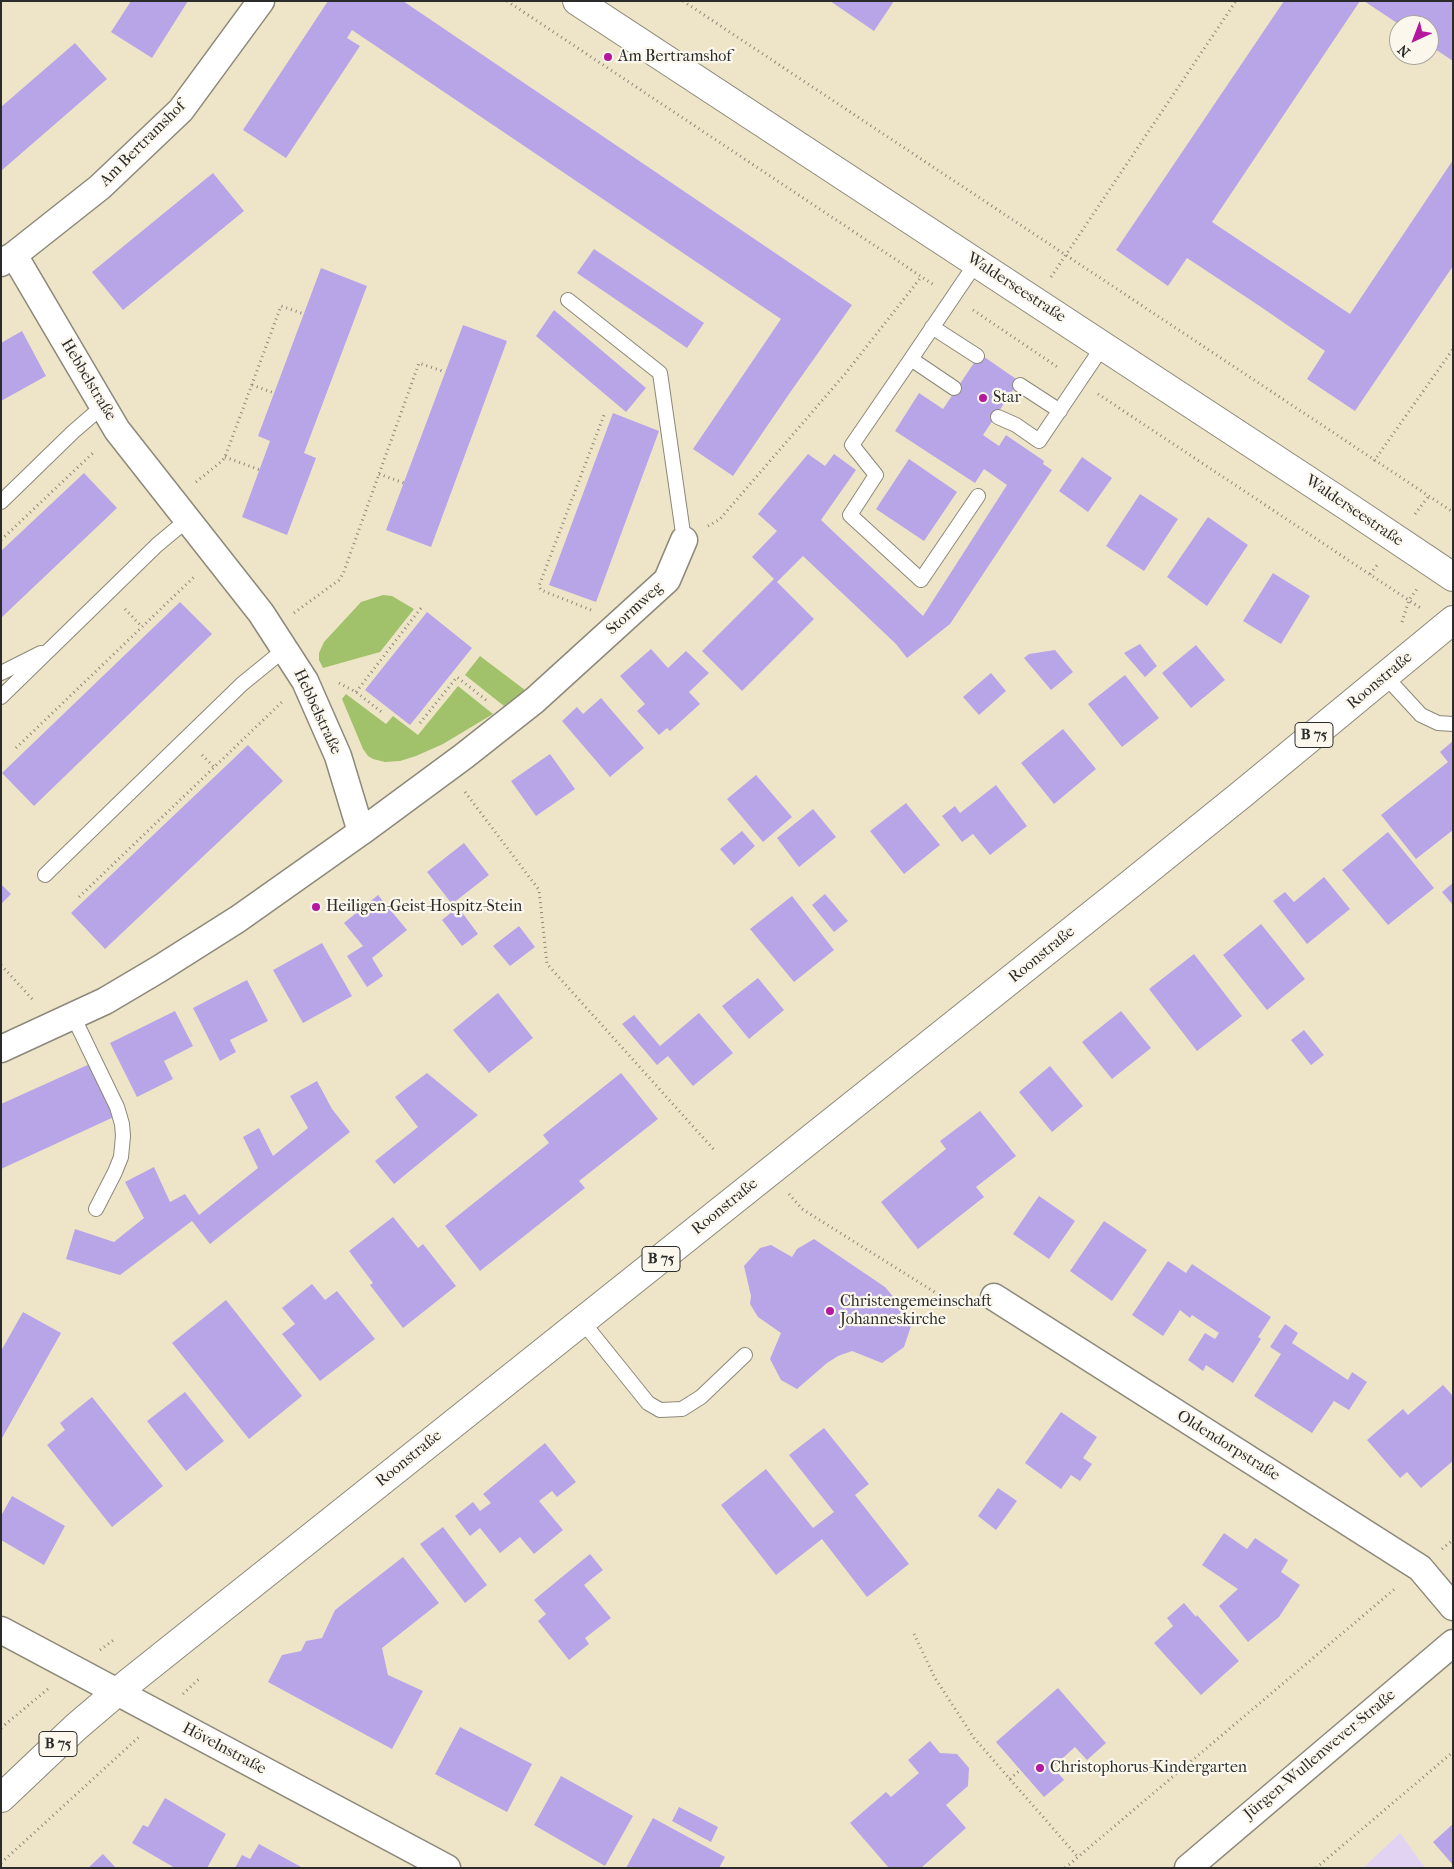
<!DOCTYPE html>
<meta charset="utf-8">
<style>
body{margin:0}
#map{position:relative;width:1454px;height:1869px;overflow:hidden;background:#eee5c8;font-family:"IM FELL French Canon",serif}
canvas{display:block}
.frame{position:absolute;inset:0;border:2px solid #2b2b2b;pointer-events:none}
.north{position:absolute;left:1389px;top:15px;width:50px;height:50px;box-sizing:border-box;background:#fbf7ec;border:1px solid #a8a59f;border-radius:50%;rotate:223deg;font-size:14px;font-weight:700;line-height:20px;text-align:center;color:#2b2b2b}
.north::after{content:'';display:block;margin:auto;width:18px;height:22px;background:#b5179e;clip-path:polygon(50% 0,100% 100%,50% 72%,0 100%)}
</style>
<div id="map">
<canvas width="1454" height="1869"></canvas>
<div class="frame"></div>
<div class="north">N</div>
</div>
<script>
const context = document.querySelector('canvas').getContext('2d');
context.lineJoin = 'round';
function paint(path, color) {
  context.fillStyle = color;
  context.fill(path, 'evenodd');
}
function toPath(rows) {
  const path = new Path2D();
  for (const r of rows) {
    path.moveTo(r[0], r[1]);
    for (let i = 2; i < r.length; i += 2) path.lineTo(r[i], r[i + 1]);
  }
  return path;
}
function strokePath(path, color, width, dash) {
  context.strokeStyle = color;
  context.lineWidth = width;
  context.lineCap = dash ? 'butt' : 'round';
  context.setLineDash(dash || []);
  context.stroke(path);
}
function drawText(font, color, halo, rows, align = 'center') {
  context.font = font + ' "IM FELL French Canon",serif';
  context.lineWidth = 4.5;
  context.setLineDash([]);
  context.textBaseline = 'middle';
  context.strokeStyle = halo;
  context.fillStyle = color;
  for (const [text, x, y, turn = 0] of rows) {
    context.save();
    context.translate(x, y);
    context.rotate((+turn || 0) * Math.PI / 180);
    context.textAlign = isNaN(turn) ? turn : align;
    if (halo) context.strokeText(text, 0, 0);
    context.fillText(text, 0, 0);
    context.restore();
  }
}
paint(toPath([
 [1400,1833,1425,1868,1363,1868]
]), '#e3d3f2');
paint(toPath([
 [383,595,392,596,414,609,380,652,323,668,319,660,319,653,324,642,361,602],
 [480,656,525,690,504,706,465,675],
 [458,686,493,714,443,744,416,756,400,761,385,762,373,759,368,756,363,749,342,699,346,694,386,724,393,716,418,735]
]), '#a1c26a');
paint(toPath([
 [131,1,188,1,152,58,111,32],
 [328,1,403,1,852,305,789,394,733,476,693,449,781,319,352,30,347,38,360,46,286,158,243,130],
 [830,1,894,1,874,31],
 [1284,1,1360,1,1212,222,1350,314,1453,160,1453,266,1355,411,1307,379,1325,351,1258,305,1187,258,1168,286,1116,250],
 [1364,1,1453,1,1453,61,1429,45,1429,25,1400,25],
 [75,43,107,79,1,171,1,107],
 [213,173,244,211,123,310,92,272],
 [594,249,704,323,687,348,577,273],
 [321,268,367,286,304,453,316,458,287,535,242,517,270,441,258,436],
 [554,310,646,388,626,412,536,336],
 [463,325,507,341,431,547,386,530],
 [22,331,46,376,1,401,1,343],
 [980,354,1019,381,983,435,999,446,1006,435,1044,461,1043,464,1052,470,950,624,907,658,896,644,803,556,777,582,814,619,742,691,702,651,774,579,752,557,777,531,758,514,808,454,825,466,834,454,856,470,821,520,923,616,1007,485,984,469,975,483,895,431,919,393,943,409],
 [613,413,659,431,596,602,549,585],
 [1082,457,1112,478,1088,512,1059,491],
 [909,459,957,492,924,541,876,509],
 [84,473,117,508,1,618,1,551],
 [1140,494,1178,519,1144,571,1106,546],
 [1208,517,1248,545,1207,606,1167,577],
 [1273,573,1310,596,1281,644,1243,621],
 [180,602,212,634,34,806,2,773],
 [427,612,472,648,410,725,365,690],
 [1140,644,1157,666,1145,677,1124,653],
 [1196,645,1225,680,1191,708,1162,673],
 [651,649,668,668,686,651,709,673,689,692,700,704,670,731,667,728,659,735,637,711,645,704,620,676],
 [1055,650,1073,672,1051,690,1024,658,1029,654],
 [991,673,1006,691,979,715,963,697],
 [1125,675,1159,718,1122,747,1088,704],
 [601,698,644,748,610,777,562,721,577,707,583,714],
 [1063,729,1096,769,1054,804,1021,763],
 [1453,741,1453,830,1416,859,1381,815,1448,762,1440,752],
 [248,745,283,781,105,949,71,913],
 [550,754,575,789,536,816,511,781],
 [756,775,792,817,763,842,727,799],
 [996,785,1027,826,990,855,973,834,962,842,942,816,955,806,960,813],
 [906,803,940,845,904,874,870,831],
 [813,809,836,837,799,867,777,838],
 [742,831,755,846,734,865,720,849],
 [1388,832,1434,888,1388,925,1342,870],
 [464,843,489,875,452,904,427,872],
 [1324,877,1350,909,1307,944,1273,901,1285,892,1294,902],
 [1453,883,1453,905,1442,892],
 [1,884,11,894,1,904],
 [825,894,848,921,834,932,812,905],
 [378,895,407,930,372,958,383,976,367,987,347,956,363,946,344,923],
 [792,896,834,950,794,982,750,929],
 [458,907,478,934,462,946,442,920],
 [1261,924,1305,979,1267,1010,1223,955],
 [519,926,535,947,510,966,493,946],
 [322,943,352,996,303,1023,273,970],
 [1194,954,1242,1016,1197,1051,1149,989],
 [758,978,784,1010,749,1039,722,1006],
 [247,980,268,1021,230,1040,236,1052,220,1061,193,1008],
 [498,993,533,1038,489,1073,453,1030],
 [175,1011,193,1046,164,1061,173,1079,137,1097,110,1043],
 [1121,1011,1151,1048,1112,1079,1082,1042],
 [699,1013,733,1053,693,1086,668,1056,657,1065,622,1024,634,1015,660,1046],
 [1304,1030,1324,1055,1311,1065,1291,1040],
 [92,1063,116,1116,1,1169,1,1104],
 [1050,1066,1083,1106,1052,1132,1019,1092],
 [427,1073,478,1115,394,1184,375,1161,418,1127,395,1097],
 [621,1073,658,1119,579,1181,585,1188,480,1271,445,1226,549,1143,543,1135],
 [317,1081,332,1109,350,1132,210,1244,192,1221,120,1275,66,1259,75,1229,114,1242,144,1218,125,1182,154,1167,170,1202,185,1194,199,1215,258,1168,243,1137,259,1128,273,1156,308,1128,290,1096],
 [980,1111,1016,1156,976,1187,984,1197,918,1249,881,1202,946,1149,940,1141],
 [1039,1196,1075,1221,1049,1259,1013,1234],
 [393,1217,418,1248,423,1244,456,1286,403,1328,370,1285,373,1283,349,1251],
 [1104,1221,1147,1250,1112,1301,1070,1271],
 [814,1239,885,1287,913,1320,904,1347,882,1363,852,1351,838,1356,827,1363,797,1389,781,1380,770,1359,781,1333,758,1317,750,1304,751,1296,744,1266,760,1248,771,1245,792,1257,797,1249],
 [1168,1261,1186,1273,1192,1264,1271,1317,1258,1337,1261,1339,1233,1383,1206,1365,1203,1371,1188,1360,1205,1333,1215,1339,1219,1333,1192,1315,1190,1318,1180,1310,1163,1336,1132,1315],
 [312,1284,325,1300,337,1291,375,1339,320,1381,282,1334,295,1324,282,1308],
 [226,1300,302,1396,249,1439,172,1343],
 [23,1312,61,1333,1,1440,1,1351],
 [1285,1324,1298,1333,1292,1343,1348,1380,1352,1372,1367,1382,1349,1410,1334,1401,1312,1433,1254,1396,1281,1354,1270,1347],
 [1443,1385,1453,1396,1453,1461,1421,1488,1407,1472,1400,1478,1367,1440,1403,1409,1408,1415],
 [185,1392,224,1441,186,1471,147,1421],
 [92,1397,163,1486,112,1527,47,1445,65,1430,60,1423],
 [1061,1412,1097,1437,1083,1458,1092,1464,1080,1481,1071,1475,1061,1489,1025,1463],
 [824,1428,869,1484,855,1495,909,1564,867,1597,822,1539,776,1575,721,1505,766,1469,813,1528,834,1512,789,1455],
 [545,1443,576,1482,557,1497,552,1491,539,1501,563,1530,534,1554,520,1537,500,1553,480,1528,470,1536,455,1516,473,1502,480,1511,491,1503,483,1494],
 [998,1488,1017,1501,996,1530,978,1516],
 [12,1496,65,1526,44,1565,1,1540,1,1516],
 [443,1527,487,1585,465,1603,420,1544],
 [1224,1533,1247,1549,1255,1538,1288,1560,1281,1572,1300,1585,1279,1617,1248,1642,1219,1606,1238,1589,1202,1565],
 [590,1554,603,1570,584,1585,611,1618,585,1638,589,1644,569,1660,538,1621,546,1614,534,1600],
 [403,1557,439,1603,382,1648,388,1675,423,1691,392,1749,268,1682,282,1655,301,1651,306,1641,322,1638,335,1610],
 [1184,1603,1196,1617,1197,1615,1239,1661,1201,1695,1154,1643,1173,1626,1167,1618],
 [1058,1688,1106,1743,1087,1760,1075,1747,1053,1767,1064,1780,1044,1797,996,1742],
 [460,1727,532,1764,507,1812,435,1774],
 [930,1741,940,1753,957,1754,969,1768,968,1786,946,1805,966,1828,921,1868,889,1868,850,1823,886,1792,891,1797,919,1773,908,1760],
 [561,1776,633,1816,605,1866,534,1825],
 [165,1798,226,1834,207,1868,175,1868,132,1843,143,1825,148,1827],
 [679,1807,718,1827,711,1842,672,1821],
 [653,1818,725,1857,719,1868,626,1868],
 [1453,1824,1453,1865,1433,1842],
 [259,1844,303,1868,235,1868,242,1855,250,1859],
 [103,1854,116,1868,88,1868]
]), '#b8a5e8');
const lane = toPath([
 [568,300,660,373,684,540],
 [932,327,977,356],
 [911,359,852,445,876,475,850,515,921,580,978,496],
 [1020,385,1060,411],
 [954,388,911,359,976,263],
 [998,417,1016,425,1039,441,1103,346],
 [1,502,73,432,103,406],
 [1,673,41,653],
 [1385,676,1421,715,1438,723,1453,724],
 [1,697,157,545,187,520],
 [45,875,242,684,285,649],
 [73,1016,117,1107,122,1124,123,1136,121,1157,115,1172,96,1209],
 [582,1321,648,1403,660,1410,682,1409,701,1397,745,1355]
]);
const street = toPath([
 [1,263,14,255,100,187,181,110,261,1],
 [361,832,464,756,535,700,667,580,684,540],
 [1,1049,105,1001,159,969,238,919,361,832,338,756,305,681,261,613,117,430,14,255],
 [994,1297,1420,1568,1453,1607],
 [1,1630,447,1868],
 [1188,1868,1453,1643]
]);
const secondary = toPath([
 [577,1,1350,508,1453,577]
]);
const primary = toPath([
 [1,1798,76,1727,117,1692,1128,886,1242,794,1453,620]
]);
strokePath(lane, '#8c887a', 16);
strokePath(street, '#8c887a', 29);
strokePath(secondary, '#8c887a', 30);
strokePath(primary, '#8c887a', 30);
strokePath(toPath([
 [507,1,934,285],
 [683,1,1453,512],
 [1051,277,1236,1],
 [973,310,1059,368],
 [252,385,274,393],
 [1098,394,1422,609],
 [225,457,260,470],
 [1374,461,1453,349],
 [379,474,404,483],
 [196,482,222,461,225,457,281,306,304,314],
 [1415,514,1428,497],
 [708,526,720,519,845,374,922,276],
 [1,540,95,451],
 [1370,574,1378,564],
 [125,609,142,627],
 [591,610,541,590,539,586,604,415],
 [294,613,339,580,343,574,419,363,445,372],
 [1402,622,1409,600,1417,589],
 [339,683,356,692,384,714],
 [356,692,421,608],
 [420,723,457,677,486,700],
 [16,748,194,577],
 [202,755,214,767],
 [465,792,539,890,547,964,716,1152],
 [79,897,282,702],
 [1,965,34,1001],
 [789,1194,802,1209,960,1308,967,1306],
 [1442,1549,1453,1540],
 [914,1634,935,1678,974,1738,1078,1857],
 [100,1650,115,1639],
 [183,1694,200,1678],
 [1,1728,49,1688],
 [1010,1779,1020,1770],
 [1,1863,139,1737],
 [1065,1868,1397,1587],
 [1316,1868,1453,1752]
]), '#8c887a', 3, [1, 4]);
strokePath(lane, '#fff', 14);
strokePath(street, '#fff', 26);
strokePath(secondary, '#fff', 28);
strokePath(primary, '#fff', 28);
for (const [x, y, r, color] of [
 [608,57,5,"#b5179e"],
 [983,398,5,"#b5179e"],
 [316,907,5,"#b5179e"],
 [830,1311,5,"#b5179e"],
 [1040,1768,5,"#b5179e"]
]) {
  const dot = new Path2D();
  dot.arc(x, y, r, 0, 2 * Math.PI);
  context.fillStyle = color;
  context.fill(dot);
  strokePath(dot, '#fbf7ec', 2);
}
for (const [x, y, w] of [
 [1314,735,38],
 [661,1259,38],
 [58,1744,38]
]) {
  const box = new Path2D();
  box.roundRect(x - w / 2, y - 12.5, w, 25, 4);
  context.fillStyle = '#fbf7ec';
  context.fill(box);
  strokePath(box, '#2b2b2b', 1);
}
drawText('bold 15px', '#2b2b2b', null, [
 ["B 75",1314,735],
 ["B 75",661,1259],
 ["B 75",58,1744]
]);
drawText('16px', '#2b2b2b', '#fbf7ec', [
 ["Am Bertramshof",618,57],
 ["Star",993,398],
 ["Heiligen-Geist-Hospitz-Stein",326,907],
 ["Christengemeinschaft",840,1302],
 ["Johanneskirche",840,1320],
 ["Christophorus-Kindergarten",1050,1768]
], 'left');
drawText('16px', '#2b2b2b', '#fbf7ec', [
 ["Am Bertramshof",143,144,-45],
 ["Walderseestraße",1016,288,33],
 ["Hebbelstraße",88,380,59],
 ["Walderseestraße",1354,511,34],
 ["Stormweg",635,609,-42],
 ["Roonstraße",1380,681,-40],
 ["Hebbelstraße",317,712,65],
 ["Roonstraße",1042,955,-39],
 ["Roonstraße",725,1207,-39],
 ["Oldendorpstraße",1228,1446,32],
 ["Roonstraße",409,1459,-39],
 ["Hövelnstraße",224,1749,28],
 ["Jürgen-Wullenwever-Straße",1320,1755,-40]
]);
</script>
